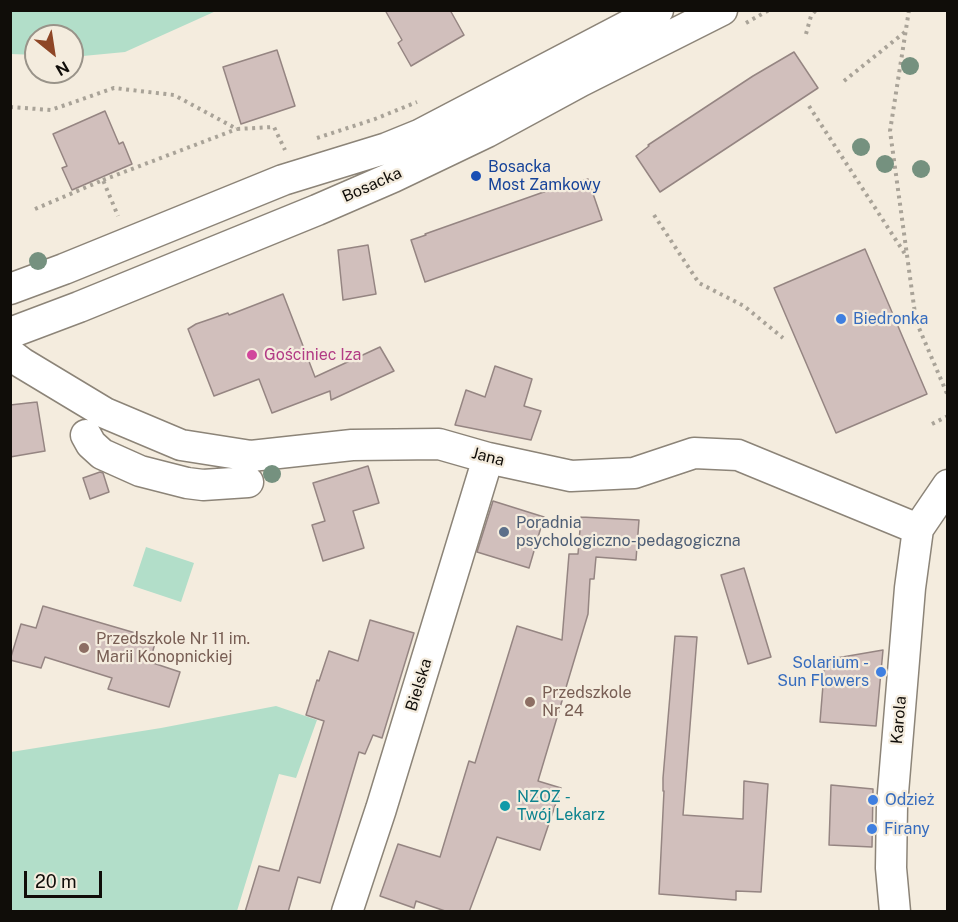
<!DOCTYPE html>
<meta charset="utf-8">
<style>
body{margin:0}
#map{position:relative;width:958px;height:922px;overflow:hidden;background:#f4ecde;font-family:"Public Sans",sans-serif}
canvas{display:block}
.frame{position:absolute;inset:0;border:12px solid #100d09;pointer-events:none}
.north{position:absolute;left:24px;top:24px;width:60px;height:60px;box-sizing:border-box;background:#f4ecde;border:2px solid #999389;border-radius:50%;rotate:150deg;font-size:16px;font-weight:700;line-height:24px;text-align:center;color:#100d09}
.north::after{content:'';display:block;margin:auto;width:21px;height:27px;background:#8e4626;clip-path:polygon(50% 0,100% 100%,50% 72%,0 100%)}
.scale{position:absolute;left:24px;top:871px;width:78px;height:27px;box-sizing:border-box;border:3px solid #100d09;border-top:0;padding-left:8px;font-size:18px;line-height:21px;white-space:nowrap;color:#100d09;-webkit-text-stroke:4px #f4ecde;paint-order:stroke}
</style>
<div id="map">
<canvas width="958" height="922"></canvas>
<div class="frame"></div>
<div class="north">N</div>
<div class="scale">20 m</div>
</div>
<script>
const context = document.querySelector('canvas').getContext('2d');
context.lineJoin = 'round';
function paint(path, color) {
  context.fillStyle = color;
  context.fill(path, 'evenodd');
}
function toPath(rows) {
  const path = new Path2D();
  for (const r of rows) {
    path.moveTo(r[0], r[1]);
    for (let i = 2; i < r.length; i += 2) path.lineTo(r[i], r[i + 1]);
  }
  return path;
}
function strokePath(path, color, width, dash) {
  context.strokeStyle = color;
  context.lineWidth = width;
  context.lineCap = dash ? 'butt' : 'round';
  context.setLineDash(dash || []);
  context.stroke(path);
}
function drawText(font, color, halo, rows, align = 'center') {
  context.font = font + ' "Public Sans",sans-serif';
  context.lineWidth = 4.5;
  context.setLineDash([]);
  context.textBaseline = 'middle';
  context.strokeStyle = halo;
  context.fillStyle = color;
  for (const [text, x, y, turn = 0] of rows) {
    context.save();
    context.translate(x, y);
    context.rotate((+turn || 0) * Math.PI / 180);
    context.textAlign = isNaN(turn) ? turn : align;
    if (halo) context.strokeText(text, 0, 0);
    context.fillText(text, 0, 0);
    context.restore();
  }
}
paint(toPath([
 [11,10,216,10,216,11,125,52,83,56,72,56,72,36,36,36,36,55,11,54],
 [146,547,194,563,181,602,133,586],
 [276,706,317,720,296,778,279,774,237,911,11,911,11,752,161,728]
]), '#b2dec9');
const building = toPath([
 [385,10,450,10,464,35,411,66,398,43,402,40,385,10],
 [277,50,295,106,241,124,223,67,277,50],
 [794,52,818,88,660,192,636,156,649,146,648,145,753,76,794,52],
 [105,111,119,144,123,142,132,164,72,190,62,168,67,166,53,134,105,111],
 [588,179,602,220,425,282,411,240,426,235,425,234,572,182,573,184,588,179],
 [368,245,376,294,343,300,338,250,368,245],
 [865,249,927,394,836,433,774,288,865,249],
 [283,294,315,377,380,347,394,371,331,400,330,391,272,413,259,379,214,396,188,329,196,324,228,313,229,315,283,294],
 [495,366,532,379,524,406,541,411,531,440,455,425,466,390,485,397,495,366],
 [37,402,45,451,10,457,10,405,37,402],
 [368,466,379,503,353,511,364,548,323,561,312,525,325,521,313,483,368,466],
 [100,472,103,473,109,492,90,499,83,478,100,472],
 [493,501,544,517,529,568,477,552,493,501],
 [581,517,639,520,636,560,596,557,594,579,590,579,588,614,538,781,561,788,540,850,497,837,469,912,448,912,416,901,414,908,380,896,398,844,440,857,469,761,475,763,517,626,562,640,569,554,578,554,581,517],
 [744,568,771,657,748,664,721,575,744,568],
 [43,606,156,639,150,662,180,672,169,707,108,689,112,678,45,657,41,668,10,660,21,624,36,628,43,606],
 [370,620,414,633,382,738,373,735,365,754,359,752,320,883,298,877,288,912,245,912,259,866,279,871,324,721,306,715,317,680,319,681,329,651,358,661,370,620],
 [675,636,697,637,683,815,743,819,744,781,768,784,761,892,736,891,736,900,659,894,664,791,663,791,663,778,675,636],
 [883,650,876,726,820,722,825,660,883,650],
 [831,785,873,789,872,847,829,845,831,785]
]);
paint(building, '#d1bfbc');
strokePath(building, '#958582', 1.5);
const minor = toPath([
 [10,289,64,269,283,180,387,148,419,135,658,10],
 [10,333,79,307,317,210,393,177,487,132,581,81,722,10],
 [10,354,22,363,105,413,181,445,251,456,352,445,439,444,488,458,571,476,634,473,694,453,738,455,918,529,948,485],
 [86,435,91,444,102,454,140,471,187,483,203,485,248,482],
 [347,912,381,809,488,458],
 [895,912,891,868,892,805,910,588,918,529]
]);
strokePath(minor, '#8c8478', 33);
strokePath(toPath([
 [909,10,890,131,916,321,948,396],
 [746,23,769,10],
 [806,34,811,16,816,10],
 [844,81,905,32],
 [809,106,905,254],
 [10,107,51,110,114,88,174,95,237,129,274,127,285,150],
 [317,138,375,119,417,102],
 [103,180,237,129],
 [35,209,103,180,118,216],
 [654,215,699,283,744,306,783,338],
 [932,424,948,416]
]), '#a9a398', 4, [3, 4.5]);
strokePath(minor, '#fff', 30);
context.fillStyle = '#75917f';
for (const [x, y] of [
 [910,66],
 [861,147],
 [885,164],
 [921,169],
 [38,261],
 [272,474]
]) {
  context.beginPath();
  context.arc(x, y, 9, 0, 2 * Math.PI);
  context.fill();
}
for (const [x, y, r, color] of [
 [476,176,6,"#1a4fb4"],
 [841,319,6,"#3f7fe0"],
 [252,355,6,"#d1479c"],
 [504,532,6,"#5c6f8a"],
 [84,648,6,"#8d6e63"],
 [881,672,6,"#3f7fe0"],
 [530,702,6,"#8d6e63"],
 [873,800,6,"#3f7fe0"],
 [505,806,6,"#0f9aa8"],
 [872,829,6,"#3f7fe0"]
]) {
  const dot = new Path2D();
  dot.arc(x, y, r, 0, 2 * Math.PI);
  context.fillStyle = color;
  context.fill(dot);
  strokePath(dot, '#f4ecde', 2);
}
drawText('16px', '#164399', '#f4ecde', [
 ["Bosacka",488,167],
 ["Most Zamkowy",488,185]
], 'left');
drawText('16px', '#100d09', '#f4ecde', [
 ["Bosacka",372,185,-24],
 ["Jana",488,457,14],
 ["Bielska",419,685,-73],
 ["Karola",899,720,-85]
]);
drawText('16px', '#366cbe', '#f4ecde', [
 ["Biedronka",853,319],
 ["Solarium -",869,663,"right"],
 ["Sun Flowers",869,681,"right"],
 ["Odzież",885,800],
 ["Firany",884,829]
], 'left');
drawText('16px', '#b23c85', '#f4ecde', [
 ["Gościniec Iza",264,355]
], 'left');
drawText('16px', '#4e5e75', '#f4ecde', [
 ["Poradnia",516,523],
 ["psychologiczno-pedagogiczna",516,541]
], 'left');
drawText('16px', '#785e54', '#f4ecde', [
 ["Przedszkole Nr 11 im.",96,639],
 ["Marii Konopnickiej",96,657],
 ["Przedszkole",542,693],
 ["Nr 24",542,711]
], 'left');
drawText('16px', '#0d838f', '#f4ecde', [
 ["NZOZ -",517,797],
 ["Twój Lekarz",517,815]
], 'left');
</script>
